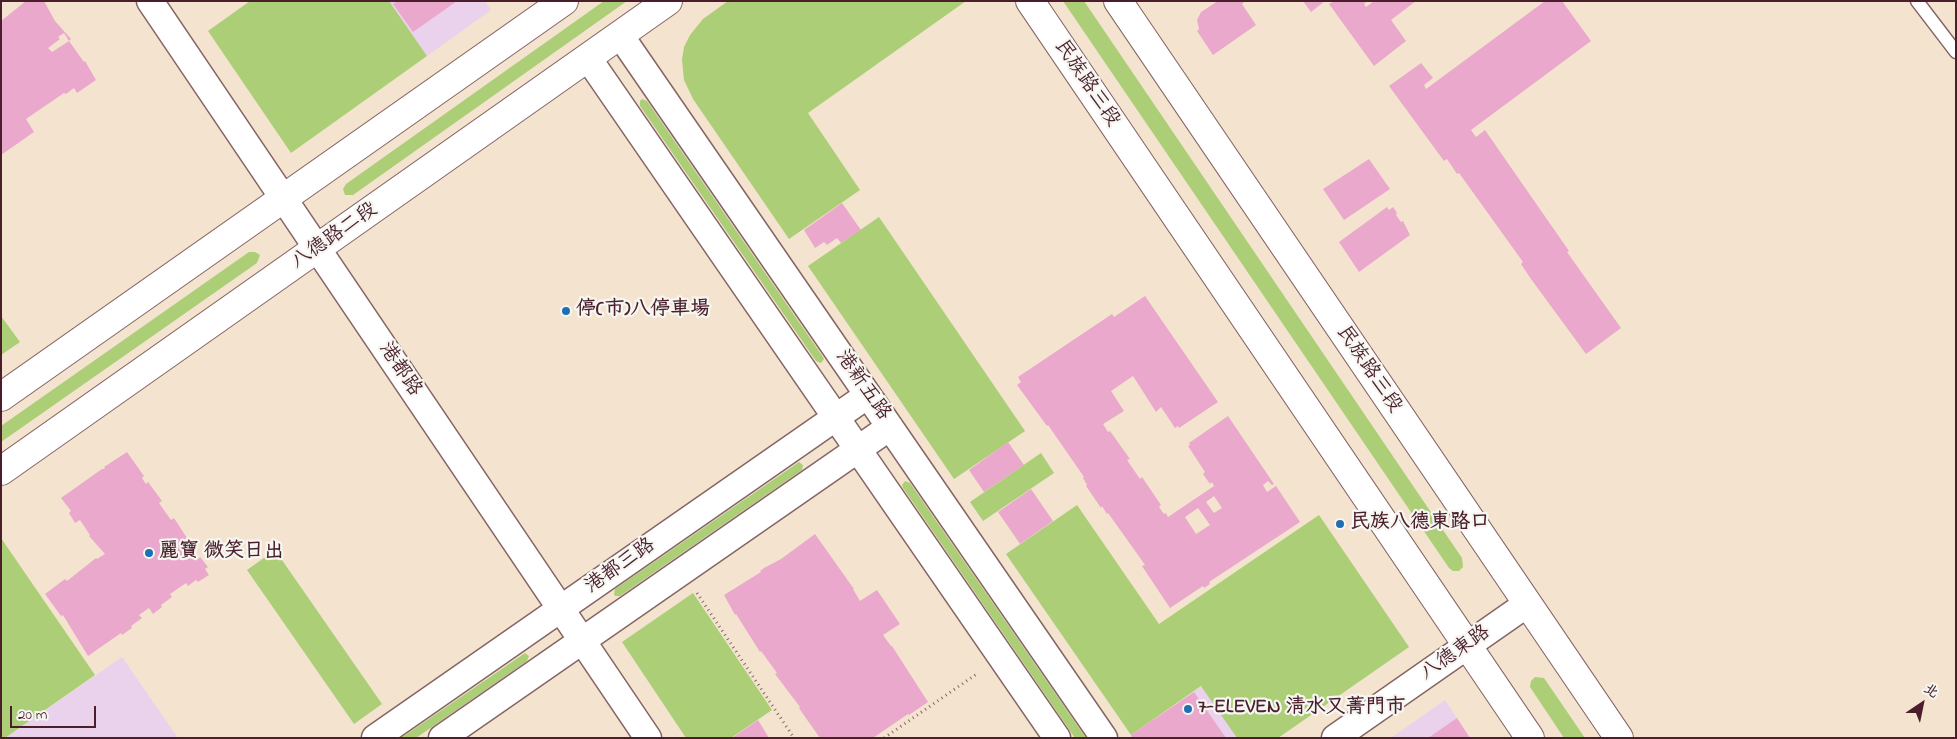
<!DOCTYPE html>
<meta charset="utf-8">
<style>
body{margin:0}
#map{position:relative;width:1957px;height:739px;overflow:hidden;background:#f4e4cf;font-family:"Indie Flower","LXGW WenKai TC",sans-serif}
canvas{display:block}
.frame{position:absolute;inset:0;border:2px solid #4a1f2b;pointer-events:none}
.north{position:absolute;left:1897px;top:679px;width:50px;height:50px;-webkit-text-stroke:4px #f6f6f2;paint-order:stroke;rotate:34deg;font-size:14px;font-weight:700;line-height:20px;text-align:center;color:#4a1f2b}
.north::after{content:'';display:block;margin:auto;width:18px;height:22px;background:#4a1f2b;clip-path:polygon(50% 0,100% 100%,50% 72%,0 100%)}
.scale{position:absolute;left:10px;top:706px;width:86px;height:22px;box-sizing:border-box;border:2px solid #4a1f2b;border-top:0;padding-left:6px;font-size:15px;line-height:18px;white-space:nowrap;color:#4a1f2b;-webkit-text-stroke:4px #f6f6f2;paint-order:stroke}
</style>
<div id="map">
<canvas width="1957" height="739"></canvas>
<div class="frame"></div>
<div class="north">北</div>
<div class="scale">20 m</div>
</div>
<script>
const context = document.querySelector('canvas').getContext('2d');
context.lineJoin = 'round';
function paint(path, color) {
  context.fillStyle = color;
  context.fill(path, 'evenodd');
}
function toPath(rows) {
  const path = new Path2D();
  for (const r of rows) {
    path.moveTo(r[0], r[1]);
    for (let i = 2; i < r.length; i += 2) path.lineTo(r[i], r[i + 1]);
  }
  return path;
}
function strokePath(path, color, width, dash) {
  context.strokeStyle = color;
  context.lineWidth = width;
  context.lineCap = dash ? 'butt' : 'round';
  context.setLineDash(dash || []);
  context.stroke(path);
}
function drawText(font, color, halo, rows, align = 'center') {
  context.font = font + ' "Indie Flower","LXGW WenKai TC",sans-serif';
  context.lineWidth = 4.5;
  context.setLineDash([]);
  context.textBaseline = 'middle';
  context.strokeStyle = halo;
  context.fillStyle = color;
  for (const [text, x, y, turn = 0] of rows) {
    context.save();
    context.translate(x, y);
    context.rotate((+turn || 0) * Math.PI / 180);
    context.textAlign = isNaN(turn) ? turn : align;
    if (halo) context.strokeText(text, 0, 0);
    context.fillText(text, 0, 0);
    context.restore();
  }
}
paint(toPath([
 [389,1,485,1,491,10,427,56],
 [122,657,178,738,5,738],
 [1202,686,1237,738,1132,738,1131,735],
 [1445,700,1470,738,1391,738]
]), '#ead1ec');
paint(toPath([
 [250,1,389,1,427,56,291,153,208,31],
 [604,1,627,1,353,195,345,195,343,189,346,184],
 [728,1,966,1,808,113,860,190,789,239,693,99,684,80,682,60,684,47,690,35,703,19],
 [1063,1,1084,1,1462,558,1463,567,1459,571,1453,571,1449,568],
 [642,99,647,101,823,357,824,359,821,363,816,361,640,106,640,101],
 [879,217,1025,431,954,479,808,266],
 [249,252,255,252,260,255,257,263,1,442,1,426],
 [1,316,20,342,1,355],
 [1041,453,1054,473,983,521,970,502],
 [799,462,803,465,802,470,620,596,615,596,614,594,615,589],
 [905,481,910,483,1086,738,1075,738,903,488,902,485],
 [1077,505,1159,624,1319,515,1409,647,1278,738,1237,738,1201,686,1131,735,1006,554],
 [1,538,95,675,5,738,1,738],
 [275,550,382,704,354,724,247,570],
 [693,593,772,710,731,738,686,738,622,642],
 [525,653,529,656,527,661,416,738,401,738],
 [1535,677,1544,678,1585,738,1564,738,1530,687,1531,681]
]), '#abce77');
paint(toPath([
 [26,1,44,1,55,21,71,39,69,41,64,33,58,37,60,39,48,48,52,52,69,41,84,62,85,61,96,80,77,93,74,88,66,94,64,93,26,119,34,132,1,155,1,21],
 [397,1,457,1,413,32,393,4],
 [1218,1,1245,1,1242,4,1256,25,1213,55,1197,31,1199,29,1197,20,1201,12],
 [1303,1,1325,1,1311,12],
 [1334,1,1367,1,1364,4,1366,7,1374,1,1416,1,1391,20,1406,41,1374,66,1329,4],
 [1545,1,1562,1,1591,41,1471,130,1476,137,1485,130,1569,251,1567,252,1621,328,1586,354,1531,279,1521,264,1523,262,1459,173,1457,174,1447,159,1444,161,1389,86,1421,63,1433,78,1424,85,1426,89],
 [1369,159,1390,189,1344,220,1323,189],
 [842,203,861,230,841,243,837,238,827,245,824,242,815,248,804,230],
 [1387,207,1389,210,1393,207,1397,213,1396,215,1401,222,1403,221,1410,235,1359,272,1339,242],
 [1145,296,1218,402,1179,428,1178,426,1175,428,1161,407,1156,412,1133,376,1111,391,1124,411,1103,424,1108,432,1110,431,1130,459,1127,460,1140,479,1142,477,1161,505,1159,507,1164,514,1166,513,1168,517,1214,486,1212,482,1210,484,1203,474,1205,472,1188,446,1190,445,1189,443,1228,416,1274,484,1272,485,1268,481,1263,485,1267,492,1276,486,1300,522,1209,582,1210,584,1204,588,1203,586,1170,608,1142,566,1145,565,1133,548,1108,513,1107,514,1102,506,1101,508,1086,486,1087,485,1083,478,1084,477,1048,425,1047,426,1017,385,1021,382,1018,377,1112,314,1114,317],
 [1214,496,1222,508,1214,513,1206,502],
 [1198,508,1210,525,1196,534,1185,517],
 [1008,442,1024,465,984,492,969,470],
 [127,452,144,476,142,478,146,484,148,482,162,501,159,503,171,520,174,518,187,538,185,539,198,559,200,557,208,567,205,569,209,575,198,582,196,580,188,586,186,583,170,594,172,597,161,605,162,607,153,614,149,608,139,615,142,618,131,626,132,628,122,635,121,633,88,656,63,615,61,616,45,594,65,579,67,581,96,558,97,559,105,554,89,536,90,535,80,520,75,523,69,513,71,511,61,498,102,469,105,469,104,467],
 [1031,489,1053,521,1020,544,998,512],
 [815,534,854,589,853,589,860,601,877,590,900,624,883,635,891,646,892,646,928,702,909,715,908,714,873,738,820,738,803,714,799,708,800,707,775,674,777,673,761,651,760,652,736,614,735,615,724,595,761,572,760,571,764,568,781,559],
 [1194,692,1226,738,1132,738,1131,735],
 [1457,718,1470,738,1428,738],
 [758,720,769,738,732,738]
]), '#eaa8cc');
const service = toPath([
 [1917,1,1956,52]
]);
const minor = toPath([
 [150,1,648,738],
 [620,35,1104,738],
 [588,58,1057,738],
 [375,738,868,395],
 [442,738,890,427],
 [1335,738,1527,604]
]);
const tertiary = toPath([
 [1030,1,1530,738],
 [1118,1,1619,738],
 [1,397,564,1],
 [1,471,668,1]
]);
strokePath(service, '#866464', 15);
strokePath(minor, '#866464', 29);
strokePath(tertiary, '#866464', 30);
strokePath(toPath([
 [697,593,794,738],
 [884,738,978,673]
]), '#866464', 3, [1, 4]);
strokePath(service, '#fff', 12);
strokePath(minor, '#fff', 26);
strokePath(tertiary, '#fff', 28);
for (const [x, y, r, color] of [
 [566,311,5,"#1f6fb2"],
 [1340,524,5,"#1f6fb2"],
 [149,553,5,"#1f6fb2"],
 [1188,709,5,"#1f6fb2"]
]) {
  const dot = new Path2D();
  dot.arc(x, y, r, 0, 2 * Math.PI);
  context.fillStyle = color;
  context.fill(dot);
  strokePath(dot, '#f6f6f2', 2);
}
drawText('20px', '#4a1f2b', '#f6f6f2', [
 ["民族路三段",1086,84,56],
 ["八德路二段",335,237,-35],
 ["港都路",399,370,56],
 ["民族路三段",1368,370,56],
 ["港新五路",862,386,55],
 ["港都三路",621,567,-35],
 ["八德東路",1456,654,-35]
]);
drawText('bold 20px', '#4a1f2b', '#f6f6f2', [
 ["停(市)八停車場",576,311],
 ["民族八德東路口",1350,524],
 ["麗寶 微笑日出",159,553],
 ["7-ELEVEN 清水又菁門市",1198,709]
], 'left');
</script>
